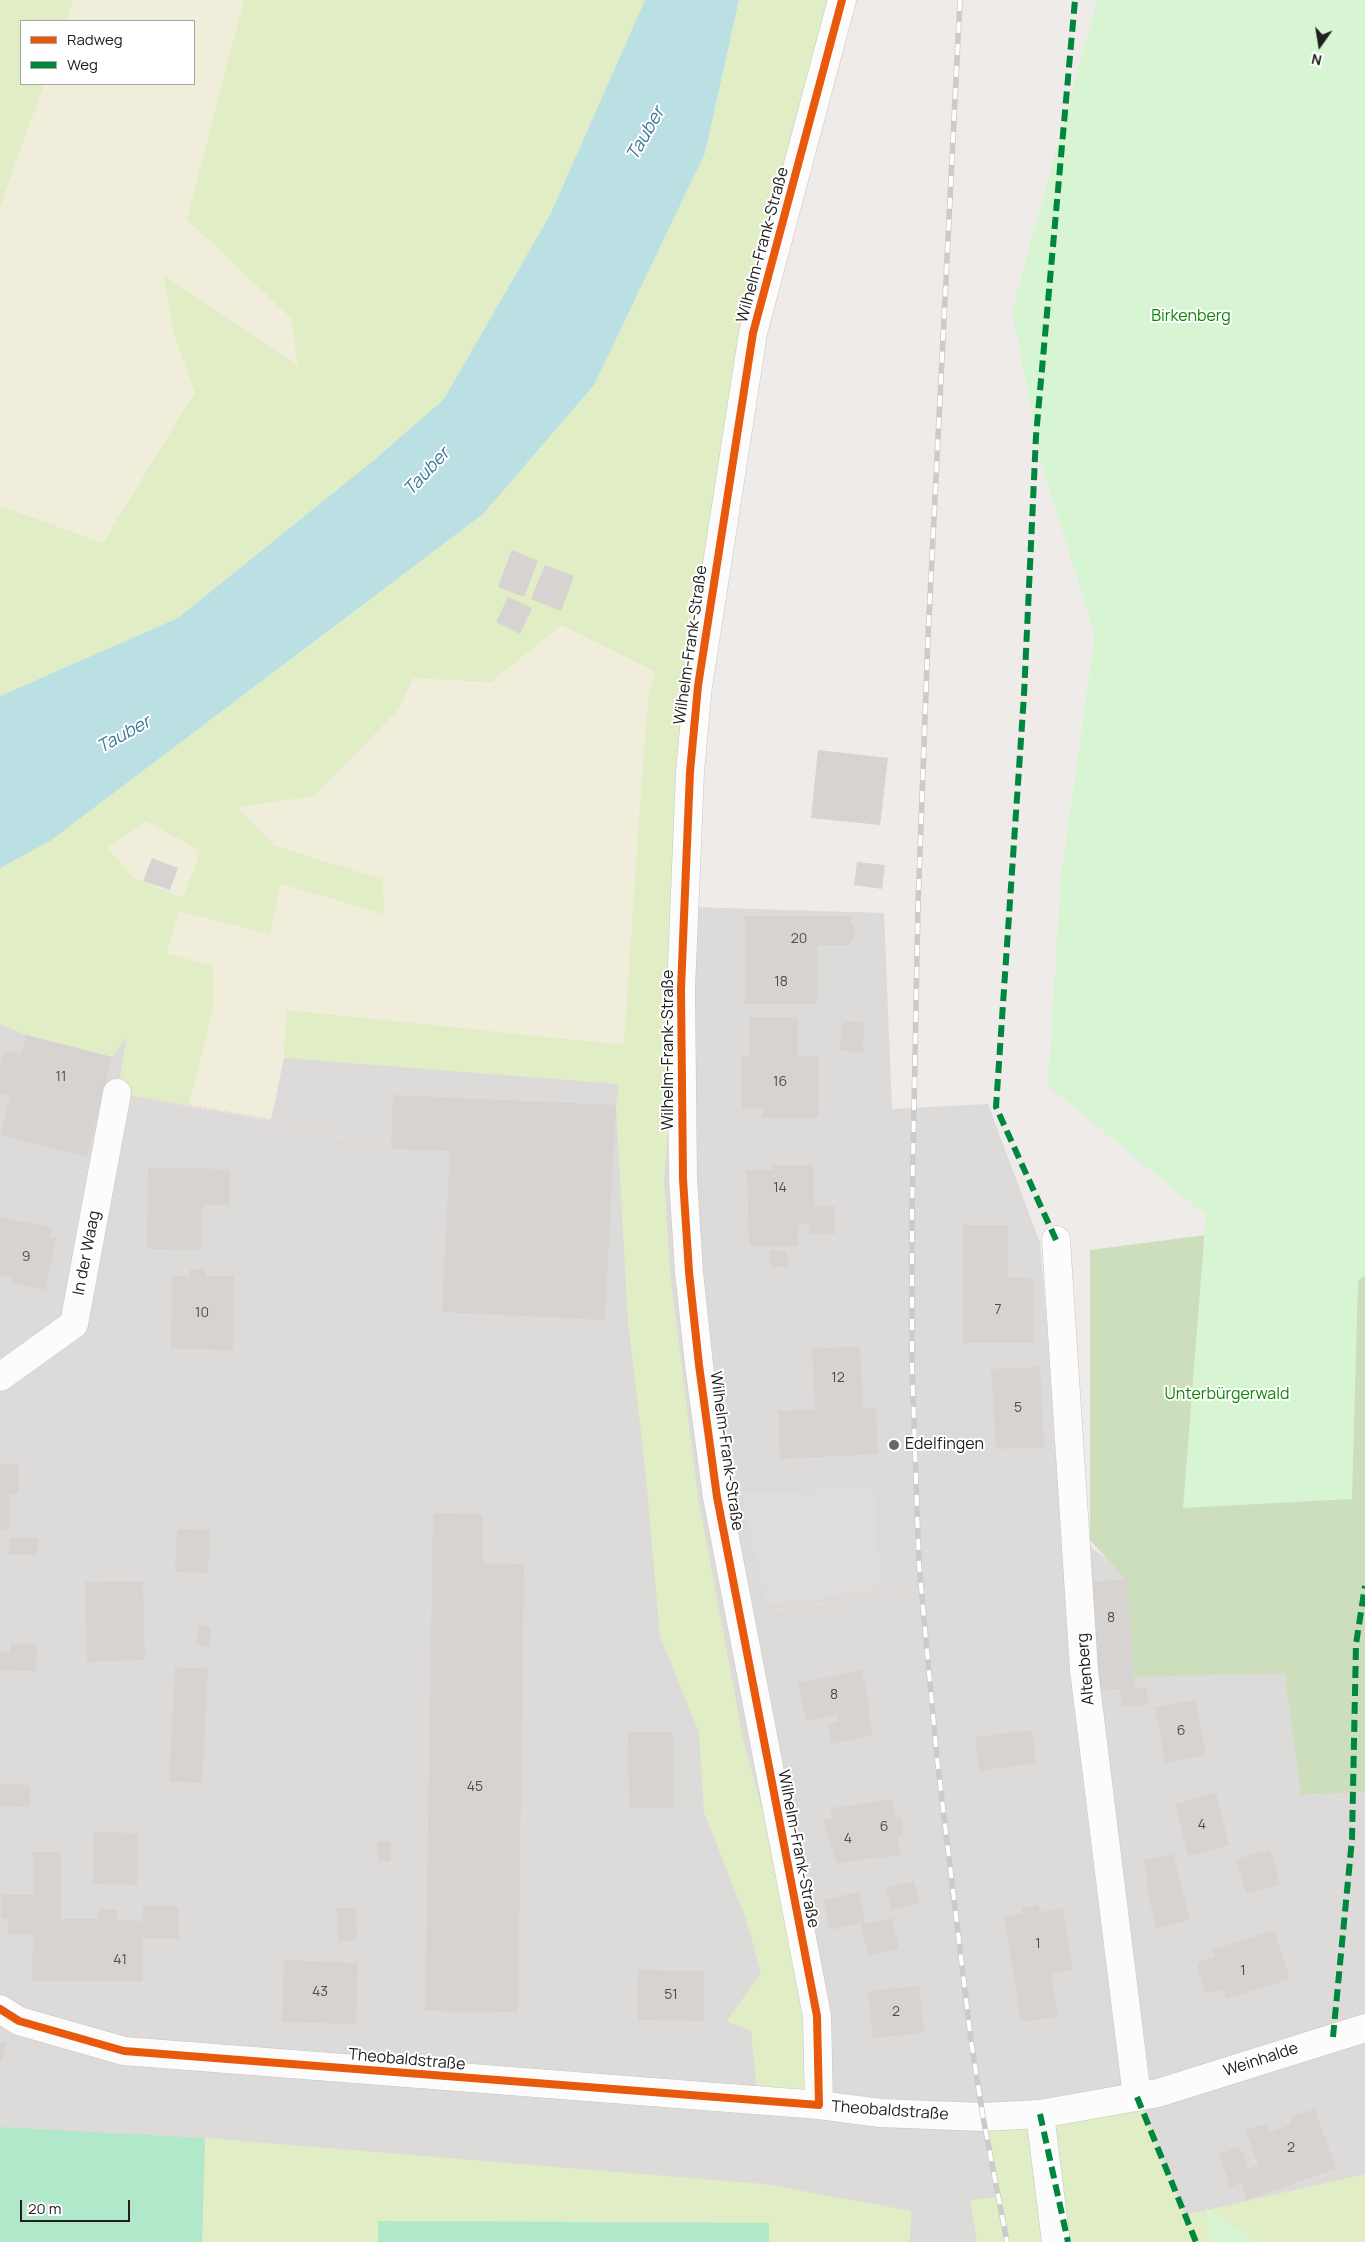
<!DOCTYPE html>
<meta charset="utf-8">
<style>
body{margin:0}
#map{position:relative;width:1365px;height:2242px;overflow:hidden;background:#eeebe8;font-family:Manrope,sans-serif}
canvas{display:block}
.legend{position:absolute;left:20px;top:20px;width:175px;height:65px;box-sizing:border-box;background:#fff;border:1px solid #a6a6a6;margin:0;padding:6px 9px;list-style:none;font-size:15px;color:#202020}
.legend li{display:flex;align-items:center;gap:10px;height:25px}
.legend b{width:25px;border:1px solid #a6a6a6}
.north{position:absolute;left:1295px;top:20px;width:50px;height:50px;-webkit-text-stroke:4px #fff;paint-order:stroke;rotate:193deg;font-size:14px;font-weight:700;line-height:20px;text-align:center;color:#202020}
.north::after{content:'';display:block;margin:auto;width:18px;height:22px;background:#202020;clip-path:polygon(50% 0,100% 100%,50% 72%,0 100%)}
.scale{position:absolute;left:20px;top:2200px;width:110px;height:22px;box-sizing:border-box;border:2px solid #202020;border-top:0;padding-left:6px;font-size:15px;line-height:18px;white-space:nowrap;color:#202020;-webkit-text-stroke:4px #fff;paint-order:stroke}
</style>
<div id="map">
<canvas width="1365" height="2242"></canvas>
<ul class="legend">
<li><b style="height:6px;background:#e8590c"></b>Radweg</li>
<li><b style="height:6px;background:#00873e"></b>Weg</li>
</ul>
<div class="north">N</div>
<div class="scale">20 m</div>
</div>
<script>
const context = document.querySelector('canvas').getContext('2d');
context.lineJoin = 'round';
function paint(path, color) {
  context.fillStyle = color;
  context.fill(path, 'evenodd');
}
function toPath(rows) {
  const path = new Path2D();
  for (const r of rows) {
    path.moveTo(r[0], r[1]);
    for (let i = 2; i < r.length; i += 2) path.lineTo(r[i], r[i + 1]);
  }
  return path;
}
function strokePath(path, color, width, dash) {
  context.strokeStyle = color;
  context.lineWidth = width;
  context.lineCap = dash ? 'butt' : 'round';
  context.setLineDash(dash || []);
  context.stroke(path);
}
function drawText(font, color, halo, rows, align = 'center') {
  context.font = font + ' Manrope,sans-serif';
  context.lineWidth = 4;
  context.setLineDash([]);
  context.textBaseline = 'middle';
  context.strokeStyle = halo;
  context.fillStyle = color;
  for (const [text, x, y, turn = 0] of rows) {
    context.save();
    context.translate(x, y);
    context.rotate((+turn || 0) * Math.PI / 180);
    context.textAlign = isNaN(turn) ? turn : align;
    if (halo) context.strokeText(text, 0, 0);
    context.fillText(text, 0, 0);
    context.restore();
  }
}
paint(toPath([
 [694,907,884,913,892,1109,988,1104,1040,1243,1065,1531,1284,1673,1301,1795,1365,1792,1365,2232,1318,2242,0,2242,0,1008,693,1072]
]), '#dddbda');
paint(toPath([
 [73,0,244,0,187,218,291,318,298,366,163,275,175,338,195,392,103,543,0,506,0,206,44,84,194,84,194,21,66,21],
 [561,625,656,672,649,693,640,804,624,1045,287,1010,284,1058,271,1120,188,1106,213,1007,167,953,178,911,280,883,383,880,274,845,238,807,315,796,399,709,413,678,491,682],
 [146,821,201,851,183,898,170,890,177,868,152,858,143,881,134,878,106,846]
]), '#f0eddb');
paint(toPath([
 [0,0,73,0,66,21,21,21,21,84,44,84,0,206],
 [244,0,645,0,551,213,444,399,379,456,178,618,0,696,0,506,103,543,195,392,175,338,163,275,298,366,291,318,187,219],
 [739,0,842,0,753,333,715,565,664,1179,670,1272,698,1497,743,1738,817,2016,819,2105,758,2101,751,2030,726,2022,761,1973,746,1919,704,1812,699,1732,660,1636,645,1466,628,1322,616,1105,619,1084,284,1058,287,1010,624,1045,640,804,649,693,656,672,561,625,491,682,413,678,399,709,315,796,238,807,274,845,383,880,384,914,281,884,270,934,179,911,167,953,213,967,213,1007,188,1106,117,1093,127,1037,112,1057,26,1035,0,1024,0,868,50,841,483,514,594,385,705,153],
 [146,821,201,851,183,898,134,878,106,847],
 [1137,2097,1185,2215,1365,2174,1365,2242,977,2242,970,2200,998,2197,983,2117],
 [205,2138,764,2184,911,2211,910,2242,769,2242,769,2223,378,2221,378,2242,202,2242]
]), '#e0edc5');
paint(toPath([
 [1365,908,1365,1792,1301,1795,1284,1673,1134,1677,1127,1580,1090,1540,1090,1250,1353,1216]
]), '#ccdebb');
paint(toPath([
 [1097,0,1365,0,1365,1275,1358,1281,1352,1499,1183,1508,1206,1215,1048,1086,1061,876,1095,635,1042,466,1012,311],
 [1206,2208,1258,2242,1210,2242]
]), '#d7f5d2');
paint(toPath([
 [0,2127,205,2138,202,2242,0,2242],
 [378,2221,769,2223,769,2242,378,2242]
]), '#b1e8c9');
paint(toPath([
 [874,1488,880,1589,766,1606,743,1493]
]), '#dedddc');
paint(toPath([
 [645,0,739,0,705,153,594,385,483,514,50,841,0,868,0,696,178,618,379,456,444,399,551,213]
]), '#bae0e3');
paint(toPath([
 [512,550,538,561,524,597,498,587],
 [545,565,574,576,561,611,531,599],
 [508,597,532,608,520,634,496,622],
 [818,750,888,758,880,825,811,818],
 [152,858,178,868,170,890,143,881],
 [857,862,885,865,882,889,854,885],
 [745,916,849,916,856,933,848,945,817,945,817,1004,745,1004],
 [749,1017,798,1017,798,1056,819,1056,819,1118,763,1118,763,1109,742,1108,742,1056,749,1056],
 [842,1021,864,1022,863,1052,840,1051],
 [26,1035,112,1057,87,1157,0,1135,10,1096,0,1094,0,1066,4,1051,21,1054],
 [393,1095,616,1105,605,1320,442,1312,450,1151,391,1149],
 [773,1165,814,1165,814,1206,835,1206,835,1234,809,1234,809,1224,798,1225,798,1246,749,1246,747,1170,773,1170],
 [148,1168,230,1169,230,1205,202,1205,201,1250,147,1249],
 [0,1217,52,1228,50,1238,56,1238,45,1290,11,1283,13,1278,0,1275],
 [963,1225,1008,1225,1008,1277,1033,1278,1033,1343,963,1343],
 [787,1250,788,1267,770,1267,769,1251],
 [190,1269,206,1269,206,1276,234,1276,233,1350,171,1349,172,1276,190,1276],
 [860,1346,863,1408,876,1408,878,1454,780,1459,778,1411,815,1409,812,1349],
 [1040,1367,1044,1447,996,1449,991,1369],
 [0,1464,19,1464,19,1493,9,1494,10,1529,0,1530],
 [433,1513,483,1514,482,1563,524,1564,518,2012,425,2011],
 [177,1529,210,1530,208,1573,175,1572],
 [9,1538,38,1538,38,1555,9,1555],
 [1127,1579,1135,1688,1147,1687,1148,1705,1122,1707,1120,1689,1097,1690,1090,1582],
 [143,1581,145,1660,87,1662,85,1582],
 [199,1625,211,1627,209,1647,196,1645],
 [10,1644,37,1645,36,1671,0,1670,0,1652,10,1653],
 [175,1667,208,1669,202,1783,169,1781],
 [862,1670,870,1707,868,1708,873,1735,832,1744,828,1724,839,1722,837,1715,806,1721,798,1683],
 [1196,1700,1206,1755,1165,1763,1155,1707],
 [1032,1730,1036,1763,979,1771,975,1737],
 [628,1732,673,1732,673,1808,629,1808],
 [0,1784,30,1785,30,1807,0,1806],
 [1216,1793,1229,1845,1188,1856,1175,1804],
 [892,1799,895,1818,901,1817,903,1836,898,1837,900,1855,837,1863,823,1819,832,1818,831,1808],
 [94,1832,138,1833,137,1885,93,1884],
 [377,1841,391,1841,391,1861,378,1861],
 [1270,1850,1280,1884,1246,1894,1236,1859],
 [33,1852,61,1852,61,1919,98,1919,98,1909,117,1910,117,1920,143,1921,143,1906,179,1906,179,1939,143,1939,143,1981,32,1981,33,1934,8,1934,8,1919,1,1919,1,1895,33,1895],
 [1173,1854,1190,1920,1156,1928,1146,1884,1148,1883,1143,1860],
 [914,1881,920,1903,891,1910,886,1888],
 [859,1892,865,1922,830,1930,823,1900],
 [1038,1905,1040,1912,1063,1908,1073,1970,1051,1974,1058,2017,1021,2022,1004,1917,1023,1914,1022,1908],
 [337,1908,356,1908,357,1941,338,1941],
 [892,1918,899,1949,868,1955,861,1924],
 [1274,1930,1290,1979,1226,1999,1223,1989,1206,1994,1196,1963,1215,1957,1212,1950],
 [284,1960,358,1963,356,2024,282,2022],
 [638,1970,704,1971,704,2021,638,2020],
 [919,1986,924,2033,873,2038,868,1991],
 [0,2042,6,2043,2,2062,0,2062],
 [1315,2109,1336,2169,1246,2200,1241,2183,1230,2187,1219,2154,1240,2147,1248,2169,1258,2165,1246,2130,1267,2123,1270,2132,1292,2124,1289,2118]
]), '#d6d3d1');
const minor = toPath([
 [1056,1240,1084,1670,1137,2097],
 [0,1377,74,1324,117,1093],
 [0,2009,19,2021,124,2051,819,2105,880,2113,983,2117,1040,2114,1158,2093,1365,2028],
 [819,2105,817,2016,717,1497,699,1365,689,1272,683,1179,681,989,690,772,698,686,753,333,842,0],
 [1040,2114,1056,2242]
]);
strokePath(minor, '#c7c6c4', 29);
strokePath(toPath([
 [150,1099,271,1120,382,1148],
 [772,1611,914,1590]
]), '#ecd9da', 3, [2.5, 2.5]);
strokePath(minor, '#fcfcfc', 28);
const rail = toPath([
 [960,0,928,637,918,905,912,1211,912,1367,919,1565,937,1758,971,2041,983,2117,1007,2242]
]);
strokePath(rail, '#cbcbca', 5.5);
strokePath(rail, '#fff', 4, [11]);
strokePath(toPath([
 [1056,1240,996,1107,1024,695,1036,436,1075,0],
 [1333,2037,1352,1839,1356,1644,1365,1586],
 [1137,2097,1196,2242],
 [1040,2114,1068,2242]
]), '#00873e', 6, [12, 6]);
strokePath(toPath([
 [0,2009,19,2021,124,2051,819,2105,817,2016,717,1497,699,1365,689,1272,683,1179,681,989,690,772,698,686,753,333,842,0]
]), '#e8590c', 8);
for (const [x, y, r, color] of [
 [894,1445,6,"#686766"]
]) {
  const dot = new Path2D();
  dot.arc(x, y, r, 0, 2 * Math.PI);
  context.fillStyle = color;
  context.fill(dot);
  strokePath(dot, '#fff', 2);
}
drawText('14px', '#4e4d4c', null, [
 ["20",799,939],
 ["18",781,982],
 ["11",61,1077],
 ["16",780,1082],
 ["14",780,1188],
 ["9",26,1257],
 ["7",998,1310],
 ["10",202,1313],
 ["12",838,1378],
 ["5",1018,1408],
 ["8",1111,1618],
 ["8",834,1695],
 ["6",1181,1731],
 ["45",475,1787],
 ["4",1202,1825],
 ["6",884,1827],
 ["4",848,1839],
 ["1",1038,1944],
 ["41",120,1960],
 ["1",1243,1971],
 ["43",320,1992],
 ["51",671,1995],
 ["2",896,2012],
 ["2",1291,2148]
]);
drawText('16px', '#202020', '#fff', [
 ["Wilhelm-Frank-Straße",763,245,-75],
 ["Wilhelm-Frank-Straße",691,645,-82],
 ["Wilhelm-Frank-Straße",669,1050,-90],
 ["In der Waag",87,1253,-79],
 ["Wilhelm-Frank-Straße",726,1451,82],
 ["Altenberg",1086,1669,-95],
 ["Wilhelm-Frank-Straße",798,1849,79],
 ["Theobaldstraße",407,2060,5],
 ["Weinhalde",1261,2060,-18],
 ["Theobaldstraße",890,2111,4]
]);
drawText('16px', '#0b8704', '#fff', [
 ["Birkenberg",1191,317],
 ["Unterbürgerwald",1227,1395]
]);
drawText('16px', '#202020', '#fff', [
 ["Edelfingen",905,1445]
], 'left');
drawText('italic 18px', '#3d7a9d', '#fff', [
 ["Tauber",646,134,-60],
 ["Tauber",427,472,-47],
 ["Tauber",124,735,-29]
]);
</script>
